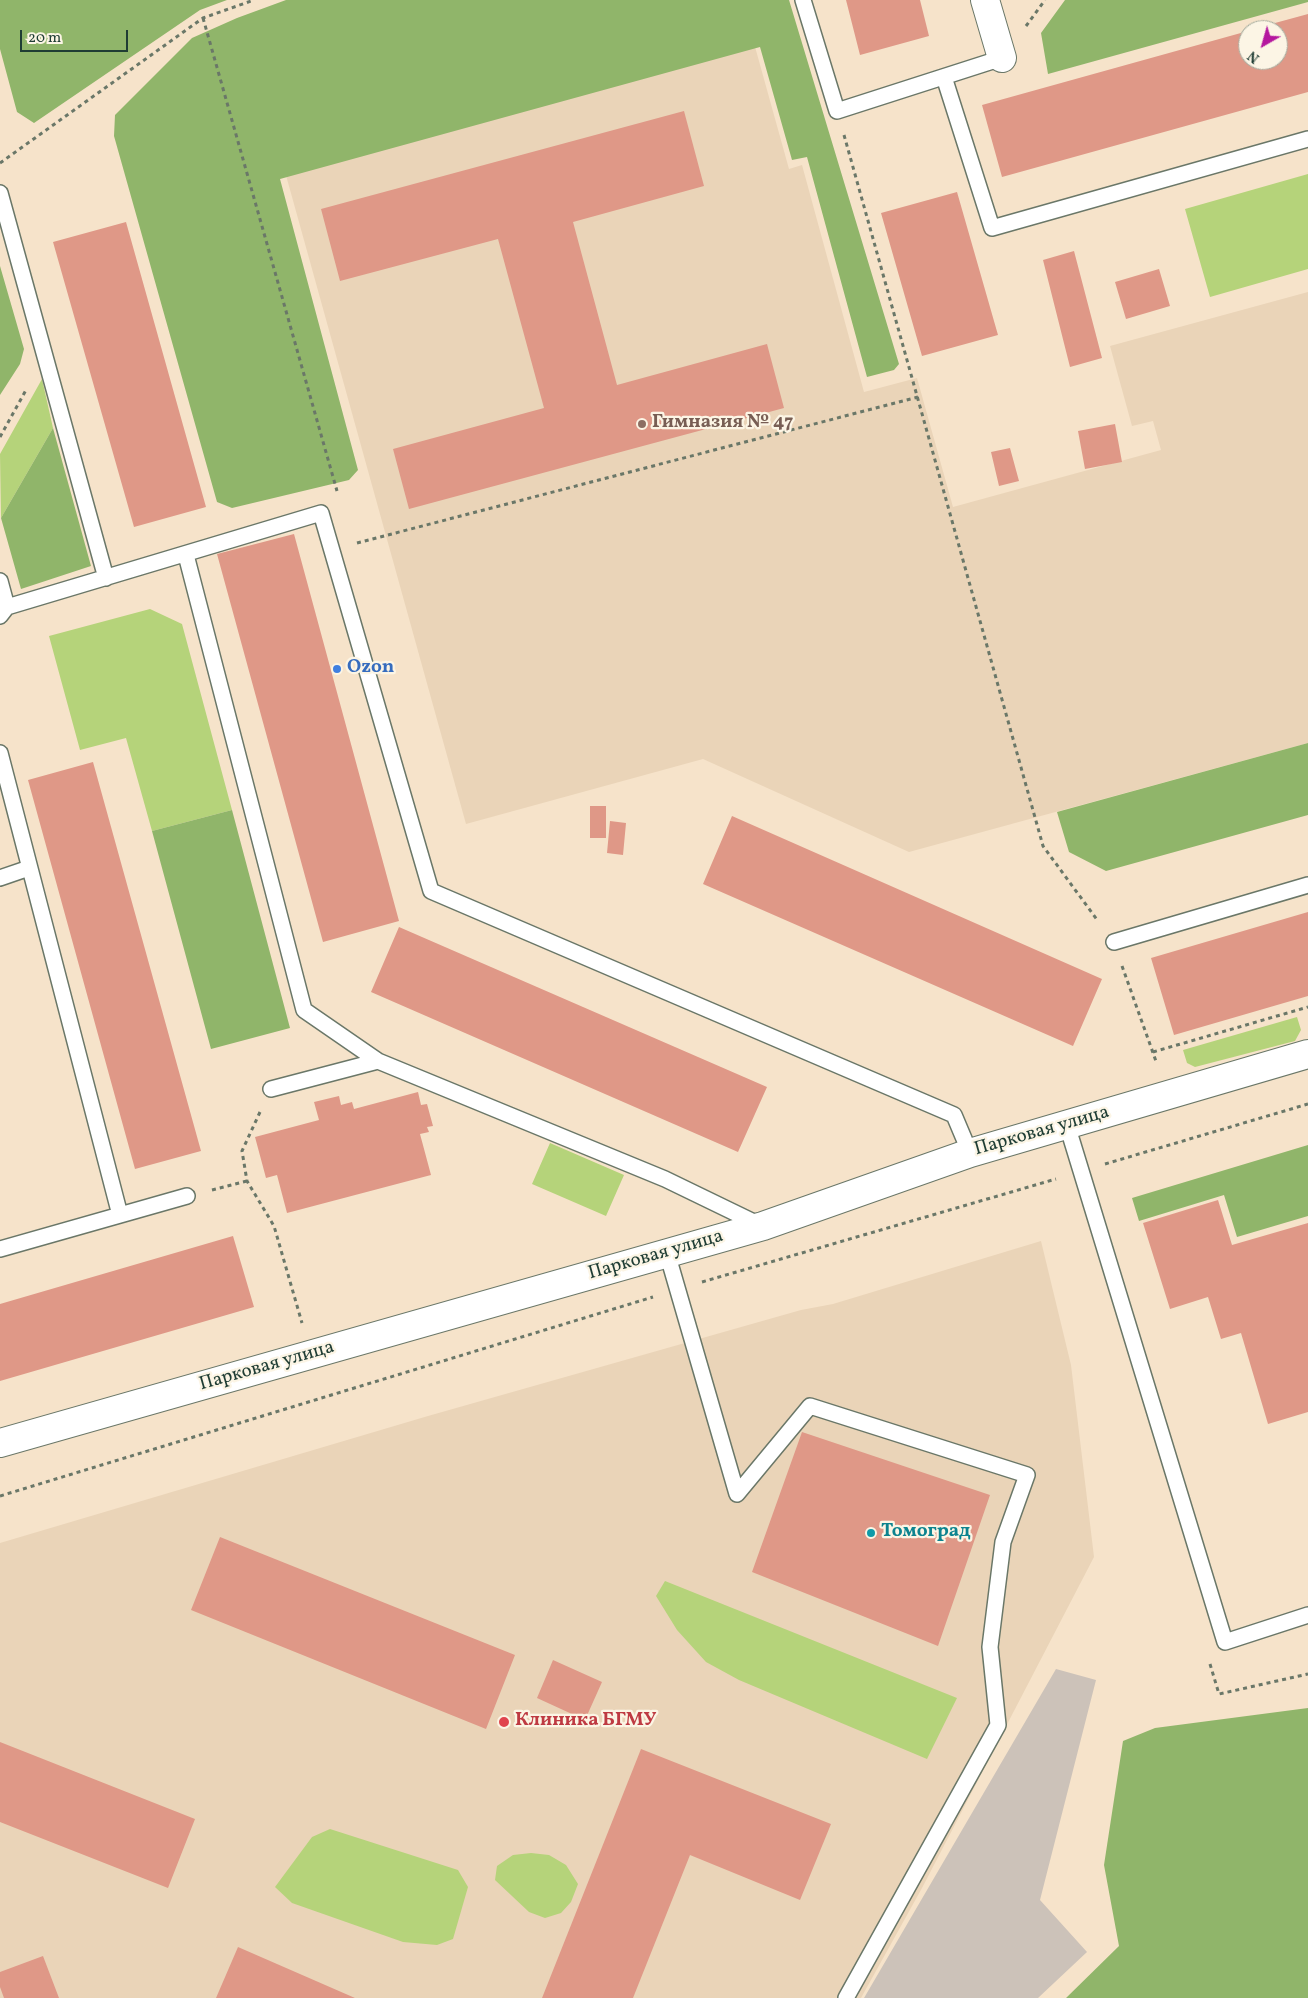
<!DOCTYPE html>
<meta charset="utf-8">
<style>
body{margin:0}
#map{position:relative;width:1308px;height:1998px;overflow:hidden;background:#f6e3ca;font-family:Vollkorn,serif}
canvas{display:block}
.north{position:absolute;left:1238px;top:20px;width:50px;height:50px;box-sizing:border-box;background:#fcf5e5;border:1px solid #a4ab9e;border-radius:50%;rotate:218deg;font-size:14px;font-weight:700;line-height:20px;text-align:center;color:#1f3d34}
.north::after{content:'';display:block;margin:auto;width:18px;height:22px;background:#b5179e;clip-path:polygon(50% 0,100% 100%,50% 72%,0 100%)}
.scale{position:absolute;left:20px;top:30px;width:108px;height:22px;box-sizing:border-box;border:2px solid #1f3d34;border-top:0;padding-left:6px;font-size:15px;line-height:18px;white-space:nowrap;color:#1f3d34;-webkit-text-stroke:4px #fcf5e5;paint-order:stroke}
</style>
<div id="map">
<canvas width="1308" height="1998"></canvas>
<div class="north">N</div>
<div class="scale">20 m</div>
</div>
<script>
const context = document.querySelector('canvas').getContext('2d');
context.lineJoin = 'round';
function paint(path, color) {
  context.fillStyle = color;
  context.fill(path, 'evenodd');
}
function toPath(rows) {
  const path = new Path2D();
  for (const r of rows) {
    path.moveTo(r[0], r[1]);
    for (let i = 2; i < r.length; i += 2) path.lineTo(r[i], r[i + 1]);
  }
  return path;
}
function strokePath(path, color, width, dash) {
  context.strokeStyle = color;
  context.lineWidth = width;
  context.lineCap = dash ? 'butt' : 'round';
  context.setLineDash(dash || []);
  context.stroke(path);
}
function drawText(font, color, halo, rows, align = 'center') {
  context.font = font + ' Vollkorn,serif';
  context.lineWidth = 4.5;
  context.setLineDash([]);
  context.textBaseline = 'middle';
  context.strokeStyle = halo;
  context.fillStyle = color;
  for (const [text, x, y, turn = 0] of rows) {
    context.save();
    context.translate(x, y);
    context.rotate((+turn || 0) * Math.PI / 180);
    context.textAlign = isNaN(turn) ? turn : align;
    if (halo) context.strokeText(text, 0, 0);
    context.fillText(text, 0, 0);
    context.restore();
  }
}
paint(toPath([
 [742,0,789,169,802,165,864,392,917,378,953,507,1161,450,1153,421,1132,426,1110,346,1308,292,1308,743,909,852,703,759,466,824,264,96],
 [1041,1241,1071,1365,1094,1557,922,1888,861,1998,0,1998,0,1543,428,1416,801,1310,833,1304]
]), '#ead4b8');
paint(toPath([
 [1056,1669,1096,1680,1040,1900,1087,1952,1038,1998,864,1998]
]), '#ccc2b9');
paint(toPath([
 [1308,174,1308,269,1210,297,1185,209],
 [42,379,53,428,1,518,0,454],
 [150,609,182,624,232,810,152,831,126,738,80,750,49,636],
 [1297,1017,1301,1030,1295,1041,1195,1067,1187,1063,1183,1050],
 [550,1143,624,1175,606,1216,532,1184],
 [665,1581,957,1698,927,1759,739,1680,706,1662,677,1630,656,1596],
 [330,1829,458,1870,468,1887,453,1939,437,1945,403,1942,292,1903,275,1887,312,1837],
 [531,1853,549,1855,566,1865,578,1884,571,1902,561,1913,545,1918,529,1912,495,1880,497,1866,513,1855]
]), '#b5d37a');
paint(toPath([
 [0,0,227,0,200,10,34,123,17,112,0,49],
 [286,0,789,0,899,364,894,370,867,377,807,157,792,160,760,47,280,179,358,470,349,480,232,508,217,502,114,136,115,115,192,38,237,18],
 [1065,0,1308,0,1308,2,1048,74,1041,33],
 [0,266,24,349,20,364,0,395],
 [53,428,91,566,21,589,1,518],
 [1308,743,1308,815,1106,871,1069,852,1057,812],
 [232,810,290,1028,211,1049,152,831],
 [1308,1145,1308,1216,1237,1237,1224,1195,1139,1221,1132,1198],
 [1308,1708,1308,1998,1066,1998,1119,1946,1104,1865,1123,1741,1155,1728]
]), '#90b56a');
paint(toPath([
 [846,0,920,0,929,36,860,55],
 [1308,14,1308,92,1002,177,982,105,1248,31,1248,60,1278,60,1278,30,1253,29],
 [684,111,704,186,573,222,617,385,767,344,784,408,409,509,393,449,544,408,498,239,340,281,321,209],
 [957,192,998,335,922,356,881,213],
 [126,222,206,507,134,527,53,242],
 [1074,251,1102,358,1070,367,1043,260],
 [1159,269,1170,306,1126,319,1115,282],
 [1115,424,1122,462,1085,469,1078,431],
 [1010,448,1019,481,999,486,991,452],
 [294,534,399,921,323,942,217,554],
 [93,762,201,1151,135,1169,28,780],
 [590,806,606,806,606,838,590,838],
 [732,816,1102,979,1073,1046,703,884],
 [610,821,626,823,623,855,607,853],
 [1308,912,1308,996,1174,1035,1151,958],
 [399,927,767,1087,738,1152,371,992],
 [418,1092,421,1105,427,1104,433,1126,427,1127,429,1132,420,1134,431,1175,287,1213,277,1175,266,1178,255,1137,319,1120,314,1102,339,1096,341,1105,352,1102,354,1109],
 [1218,1200,1232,1245,1308,1223,1308,1412,1268,1424,1241,1333,1221,1339,1208,1297,1170,1309,1143,1223],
 [233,1236,254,1307,0,1381,0,1304],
 [802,1432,990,1495,938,1646,752,1572],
 [220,1537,515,1655,486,1729,191,1610],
 [553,1660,602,1682,585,1720,537,1698],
 [0,1742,195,1819,168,1888,0,1822],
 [641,1749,831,1824,800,1900,690,1855,633,1998,542,1998],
 [238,1947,355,1998,216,1998],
 [43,1956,59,1998,4,1998,0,1987,0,1972]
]), '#df9887');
const lane = toPath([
 [803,0,837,111,1002,58],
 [944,77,992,228,1308,139],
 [0,193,106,578],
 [186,555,304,1010,378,1061],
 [0,581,7,607,0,616],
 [7,607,321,513,431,891,954,1115,970,1153],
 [0,753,120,1215],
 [0,878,29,868],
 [1114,942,1308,885],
 [271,1089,378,1061,665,1179,762,1226],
 [1067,1125,1225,1642,1308,1615],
 [0,1249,187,1196],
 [667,1253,737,1494,810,1406,1027,1475,1003,1542,990,1647,998,1725,846,1998]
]);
const street = toPath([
 [985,0,1002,58],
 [0,1443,763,1226,970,1153,1308,1054]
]);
strokePath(lane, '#6a7768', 18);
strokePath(street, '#6a7768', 30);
strokePath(toPath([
 [203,18,337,491],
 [1026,26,1045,0],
 [844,135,1043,846,1098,921],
 [0,163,203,18,254,0],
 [0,437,26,390],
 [357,543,918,397],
 [1122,966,1157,1064],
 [1153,1052,1308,1007],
 [260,1112,242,1151,247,1181,274,1226,302,1323],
 [1105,1164,1308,1104],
 [212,1190,247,1181],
 [702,1282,1056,1179],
 [0,1496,653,1297],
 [1210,1664,1219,1694,1308,1674]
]), '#6a7768', 3, [4, 4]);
strokePath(lane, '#fff', 15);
strokePath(street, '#fff', 28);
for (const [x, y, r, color] of [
 [642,424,5,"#8d6e63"],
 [337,669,5,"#3f7fe0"],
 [871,1533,5,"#0f9aa8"],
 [504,1722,6,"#e0444e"]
]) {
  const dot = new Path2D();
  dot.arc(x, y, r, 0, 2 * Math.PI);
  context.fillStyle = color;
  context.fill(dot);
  strokePath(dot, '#fcf5e5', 2);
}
drawText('bold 19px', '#785e54', '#fcf5e5', [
 ["Гимназия № 47",652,424]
], 'left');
drawText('bold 19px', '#366cbe', '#fcf5e5', [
 ["Ozon",347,669]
], 'left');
drawText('19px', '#1f3d34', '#fcf5e5', [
 ["Парковая улица",1042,1132,-16],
 ["Парковая улица",656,1256,-16],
 ["Парковая улица",267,1367,-16]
]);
drawText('bold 19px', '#0d838f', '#fcf5e5', [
 ["Томоград",881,1533]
], 'left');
drawText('bold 19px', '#be3a42', '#fcf5e5', [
 ["Клиника БГМУ",515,1722]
], 'left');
</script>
